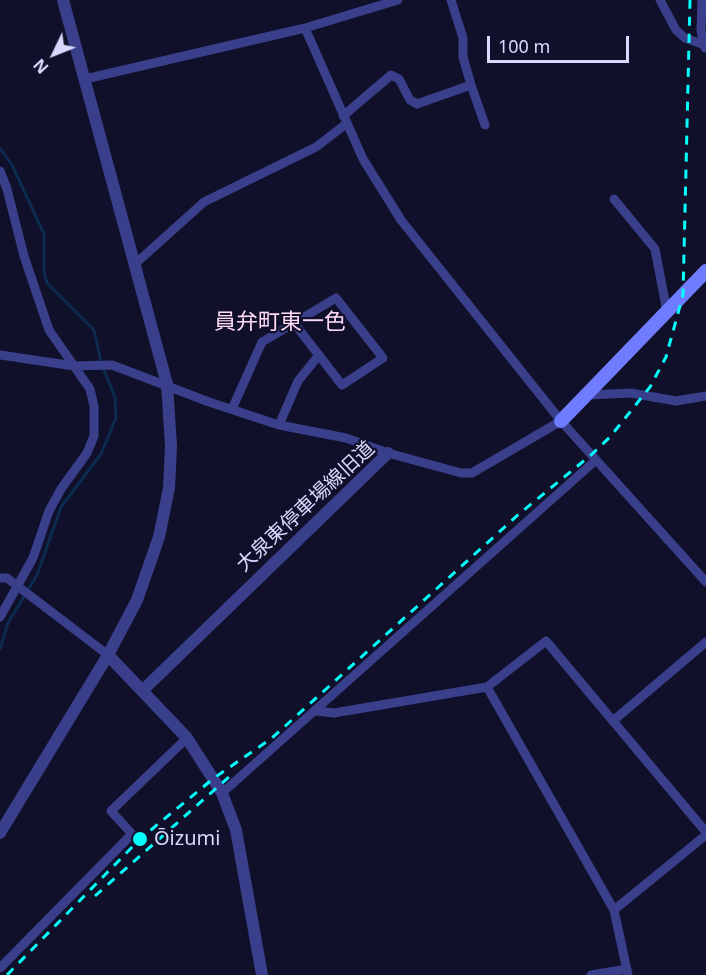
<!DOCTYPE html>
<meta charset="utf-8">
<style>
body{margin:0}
#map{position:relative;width:706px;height:975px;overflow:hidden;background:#11102b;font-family:"Noto Sans",sans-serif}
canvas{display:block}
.north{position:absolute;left:24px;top:24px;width:60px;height:60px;-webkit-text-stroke:4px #11102b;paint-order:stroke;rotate:227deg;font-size:16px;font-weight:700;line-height:24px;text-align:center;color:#d9d9ff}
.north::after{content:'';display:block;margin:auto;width:21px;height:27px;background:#d9d9ff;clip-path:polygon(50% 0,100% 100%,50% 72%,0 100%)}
.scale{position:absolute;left:487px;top:36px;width:142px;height:27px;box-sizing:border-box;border:3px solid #d9d9ff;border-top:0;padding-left:8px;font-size:18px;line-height:21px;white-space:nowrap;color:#d9d9ff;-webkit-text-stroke:4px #11102b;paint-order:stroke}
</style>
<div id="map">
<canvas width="706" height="975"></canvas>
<div class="north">N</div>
<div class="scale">100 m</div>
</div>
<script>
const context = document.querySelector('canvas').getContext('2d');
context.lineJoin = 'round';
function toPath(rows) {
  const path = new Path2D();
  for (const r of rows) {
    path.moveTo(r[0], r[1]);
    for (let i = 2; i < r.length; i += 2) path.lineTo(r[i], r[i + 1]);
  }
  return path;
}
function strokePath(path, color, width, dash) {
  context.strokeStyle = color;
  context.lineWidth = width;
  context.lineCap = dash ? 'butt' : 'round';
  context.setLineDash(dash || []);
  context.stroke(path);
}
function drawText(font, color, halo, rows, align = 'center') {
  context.font = font + ' "Noto Sans","Noto Sans JP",sans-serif';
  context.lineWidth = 4.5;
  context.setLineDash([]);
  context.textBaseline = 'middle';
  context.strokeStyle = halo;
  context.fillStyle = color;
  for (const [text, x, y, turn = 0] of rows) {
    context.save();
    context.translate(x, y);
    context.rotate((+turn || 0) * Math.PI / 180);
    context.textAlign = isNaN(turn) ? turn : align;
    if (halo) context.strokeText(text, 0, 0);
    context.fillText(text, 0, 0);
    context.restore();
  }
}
strokePath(toPath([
 [0,148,12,165,44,234,44,272,47,283,94,330,101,362],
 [0,649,8,623,37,575,61,507,101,454,116,418,115,397,103,368]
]), '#0b2b4f', 3);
strokePath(toPath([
 [660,0,676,30,685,38,702,44],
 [702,0,701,31,705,48],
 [305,28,363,159,401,220,561,421,706,582],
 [85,79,305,28,398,0],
 [471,85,485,125],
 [343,116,391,75,399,79,410,100,417,104,471,85,463,57,463,38,451,0],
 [0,171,7,189,24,256,49,330,90,389,94,406,94,436,87,453,61,489,49,511,33,558,0,617],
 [614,199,655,249,667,312],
 [135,264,204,202,316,147,346,124],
 [0,355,74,366,112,365,209,402,279,425,346,438,388,453,461,473,472,473,561,421],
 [588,395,631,393,676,401,706,396],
 [232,409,262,342,294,323,336,298,383,358,342,385,294,323],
 [279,425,298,381,319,355],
 [0,578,7,578,108,655],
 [487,687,614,910,628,975],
 [317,711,334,713,487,687,546,641,706,832],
 [614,720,706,642],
 [222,793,596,460],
 [614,910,706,835],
 [0,968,132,834,111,811,187,738],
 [591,975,627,969]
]), '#393f8b', 9);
strokePath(toPath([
 [108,655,187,738,222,793,236,830,262,975],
 [142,691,388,453],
 [0,833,108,655,137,600,159,537,169,488,171,446,167,384,63,0]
]), '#393f8b', 12);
strokePath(toPath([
 [561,421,706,271]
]), '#707cff', 14);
strokePath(toPath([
 [95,896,230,776],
 [7,975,140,839,214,778,272,738,519,514,591,455,610,437,650,387,666,357,683,295,690,0]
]), '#05fffd', 3, [9, 8]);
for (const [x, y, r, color] of [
 [140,839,8,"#05fffd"]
]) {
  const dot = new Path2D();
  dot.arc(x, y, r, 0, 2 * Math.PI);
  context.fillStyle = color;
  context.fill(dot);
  strokePath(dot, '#11102b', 2);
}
drawText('20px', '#d9d9ff', '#11102b', [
 ["大泉東停車場線旧道",306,507,-43]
]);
drawText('20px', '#d9d9ff', '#11102b', [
 ["Ōizumi",154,839]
], 'left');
drawText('22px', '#ffdbf6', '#11102b', [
 ["員弁町東一色",280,323]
]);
</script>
